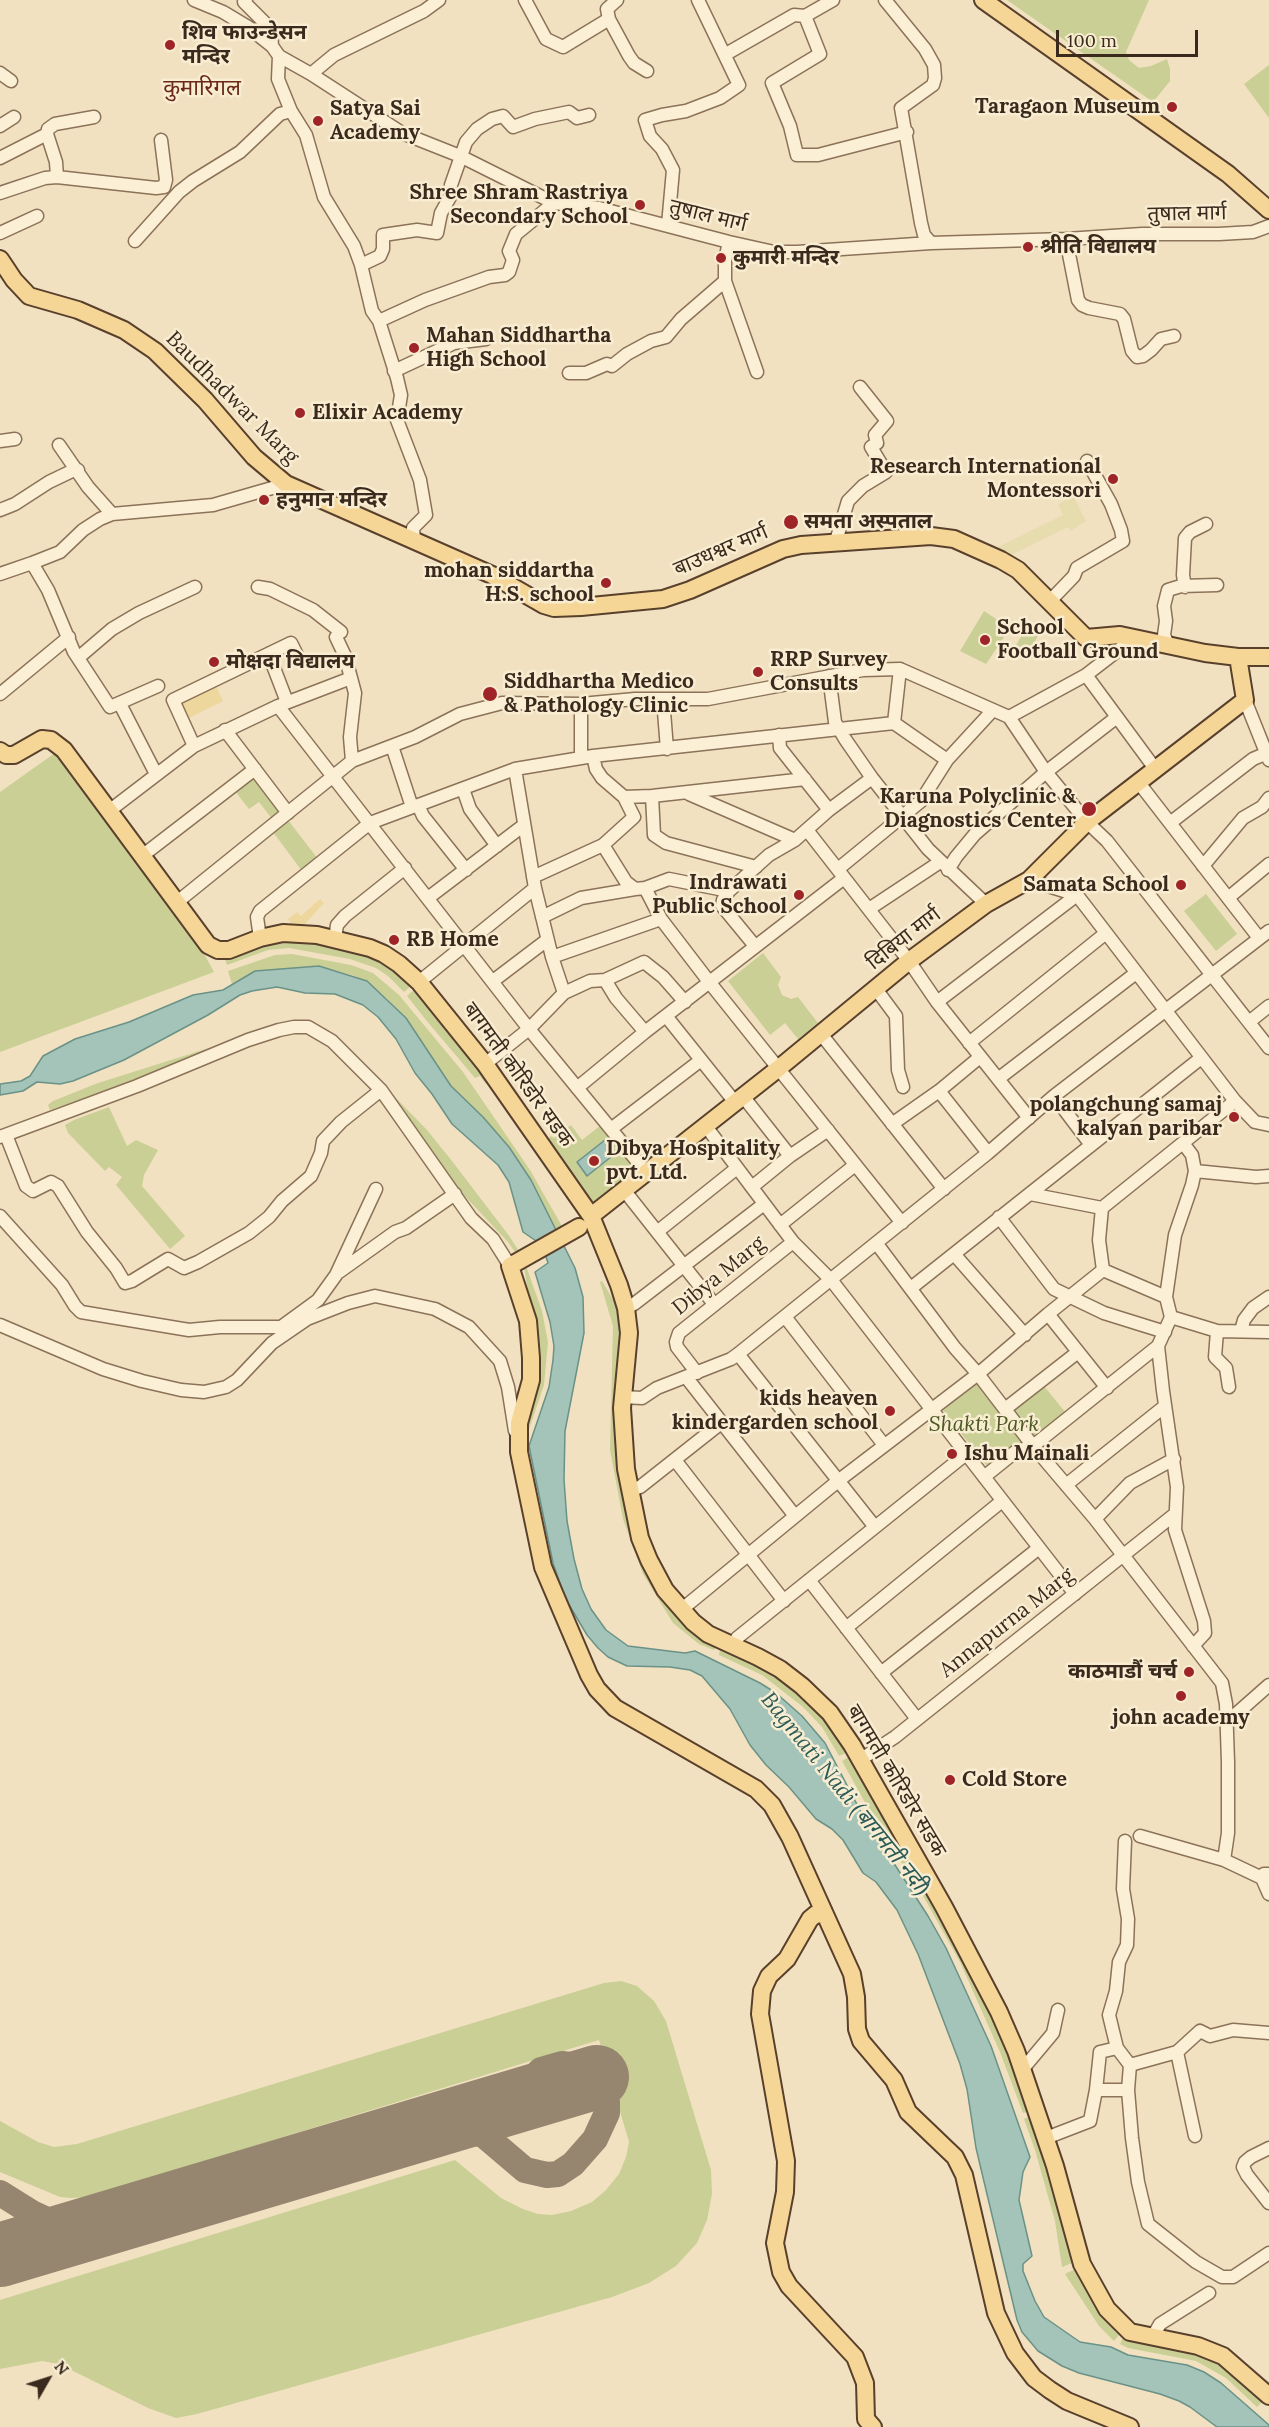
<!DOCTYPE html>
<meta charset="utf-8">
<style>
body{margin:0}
#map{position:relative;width:1269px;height:2427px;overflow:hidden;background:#f1e1c1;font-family:Lora,serif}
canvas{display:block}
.north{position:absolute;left:18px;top:2349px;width:60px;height:60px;-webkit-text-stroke:4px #f8ecd1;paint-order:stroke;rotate:51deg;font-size:16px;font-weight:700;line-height:24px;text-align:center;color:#3a2a1d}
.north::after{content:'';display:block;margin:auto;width:21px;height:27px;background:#3a2a1d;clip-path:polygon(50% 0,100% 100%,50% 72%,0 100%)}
.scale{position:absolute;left:1056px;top:30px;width:142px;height:27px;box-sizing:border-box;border:3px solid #3a2a1d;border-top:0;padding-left:8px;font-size:18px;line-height:21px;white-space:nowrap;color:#3a2a1d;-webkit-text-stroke:4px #f8ecd1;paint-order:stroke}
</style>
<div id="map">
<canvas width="1269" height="2427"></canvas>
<div class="north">N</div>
<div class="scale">100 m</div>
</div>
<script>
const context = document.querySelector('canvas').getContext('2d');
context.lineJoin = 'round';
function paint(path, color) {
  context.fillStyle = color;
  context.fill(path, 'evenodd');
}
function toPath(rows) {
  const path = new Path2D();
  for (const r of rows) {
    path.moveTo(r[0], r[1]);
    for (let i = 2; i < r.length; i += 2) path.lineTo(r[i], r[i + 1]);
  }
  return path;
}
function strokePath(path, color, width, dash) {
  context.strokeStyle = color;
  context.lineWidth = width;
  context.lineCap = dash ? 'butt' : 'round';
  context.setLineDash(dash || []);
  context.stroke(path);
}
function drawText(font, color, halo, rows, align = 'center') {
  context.font = font + ' Lora,"Noto Sans Devanagari",serif';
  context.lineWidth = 5;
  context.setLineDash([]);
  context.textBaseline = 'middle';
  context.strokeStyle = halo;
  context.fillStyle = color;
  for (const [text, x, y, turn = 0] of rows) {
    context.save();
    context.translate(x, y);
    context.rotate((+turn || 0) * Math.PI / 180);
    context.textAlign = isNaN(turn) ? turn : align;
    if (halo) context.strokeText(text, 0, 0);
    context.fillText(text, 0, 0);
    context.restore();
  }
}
paint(toPath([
 [1073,496,1086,521,1071,531,1068,527,1007,557,998,547,1063,515,1058,504]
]), '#e7dcae');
paint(toPath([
 [1007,0,1149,0,1126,52,1129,60,1139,68,1151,66,1167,59,1170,69,1170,81,1153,102],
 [1269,65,1269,118,1244,84],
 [984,611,1010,628,986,664,960,651],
 [1027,627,1039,634,1024,661,1011,653],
 [55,753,201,948,214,972,0,1052,0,792],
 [253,777,256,778,280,812,273,820,259,802,249,809,235,791],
 [288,820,318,859,302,871,273,832],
 [1206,894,1237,934,1216,951,1184,911],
 [274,941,313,942,373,955,412,985,404,992,388,976,376,968,350,959,289,948,268,950,227,965,225,959,255,946],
 [763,953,781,977,778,985,782,995,791,999,798,997,818,1023,798,1039,785,1023,770,1035,728,981],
 [292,954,351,965,373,973,399,995,463,1072,530,1170,563,1228,557,1232,531,1180,509,1147,483,1117,451,1086,406,1018,386,998,355,976,319,966,255,971,232,984,228,971,275,955],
 [416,988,490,1081,486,1084,480,1076,475,1078,426,1020,407,996],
 [244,1037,137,1081,50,1110,48,1105,53,1101,98,1083],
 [392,1094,427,1130,452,1161,510,1237,520,1253,517,1255,508,1242,461,1192],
 [109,1107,127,1146,136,1140,158,1150,144,1175,142,1186,185,1236,170,1249,116,1185,122,1177,109,1167,105,1171,68,1133,65,1125,74,1120],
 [571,1125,582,1140,601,1125,633,1165,633,1173,595,1202,589,1202,546,1141,551,1136,554,1138],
 [526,1266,542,1311,548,1342,544,1385,525,1441,535,1398,540,1362,524,1267],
 [602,1281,615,1303,620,1325,620,1358,614,1384,616,1419,638,1544,717,1646,714,1650,699,1644,673,1623,643,1574,623,1519,610,1450,613,1326,600,1282],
 [979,1379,1027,1440,990,1470,942,1409],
 [1039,1380,1066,1413,1033,1444,1005,1409],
 [720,1648,774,1673,816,1708,848,1752,839,1756,822,1727,803,1707,762,1675,719,1655],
 [850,1756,895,1836,887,1842,842,1761],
 [899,1841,991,2010,1031,2111,1023,2113,1000,2052,960,1962,917,1885,891,1847],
 [621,1981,637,1986,654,2001,666,2021,711,2170,712,2194,707,2220,697,2243,676,2266,649,2283,612,2297,197,2414,176,2418,148,2408,59,2364,42,2361,0,2369,0,2300,455,2160,501,2198,523,2209,538,2214,552,2215,571,2211,592,2202,606,2190,619,2174,626,2157,629,2142,599,2040,88,2197,71,2198,60,2197,0,2172,0,2121,38,2142,54,2147,77,2144,604,1983],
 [1033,2115,1054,2187,1072,2263,1062,2267,1055,2221,1035,2150,1024,2119],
 [1075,2269,1098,2311,1119,2335,1114,2341,1099,2326,1065,2274],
 [1123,2338,1141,2343,1185,2349,1220,2363,1263,2401,1257,2407,1226,2378,1196,2361,1128,2348,1120,2344]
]), '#cacf95');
paint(toPath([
 [215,684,223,701,185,720,178,701],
 [320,899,324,903,303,926,292,925,288,919,297,912,301,916]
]), '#eed79d');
const water = toPath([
 [319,966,367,981,406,1018,451,1086,483,1117,509,1147,531,1180,575,1268,583,1297,584,1333,565,1431,564,1480,567,1521,574,1559,582,1589,591,1609,606,1630,628,1646,685,1653,695,1651,760,1683,776,1693,802,1716,825,1743,862,1814,928,1916,946,1948,991,2046,1030,2157,1023,2172,1019,2200,1032,2256,1023,2264,1023,2271,1035,2301,1044,2317,1080,2342,1111,2347,1128,2355,1187,2365,1204,2372,1221,2383,1269,2425,1269,2427,1217,2427,1190,2407,1179,2401,1160,2394,1079,2373,1062,2366,1038,2351,1022,2332,1017,2320,976,2148,967,2089,960,2064,918,1954,897,1910,876,1882,863,1873,843,1840,832,1829,816,1819,789,1787,766,1765,750,1745,730,1709,702,1676,690,1670,670,1667,627,1666,608,1657,598,1648,587,1635,565,1598,553,1563,529,1446,549,1387,553,1360,554,1346,550,1322,535,1272,548,1263,542,1245,523,1232,509,1182,498,1165,452,1124,432,1094,415,1073,396,1039,378,1017,363,1005,335,994,305,993,277,987,252,991,240,995,208,1015,124,1060,73,1081,60,1084,37,1082,23,1091,0,1095,0,1084,21,1081,30,1076,43,1056,75,1039,129,1022,193,995,223,990,255,971,319,966],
 [605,1140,616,1153,587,1176,577,1162,605,1140]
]);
paint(water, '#a4c3b9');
strokePath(water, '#6a9287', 1.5);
strokePath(toPath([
 [442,2124,475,2132,485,2136,525,2170,547,2175,558,2174,573,2164,595,2139,607,2113,607,2103,605,2091,597,2077,580,2066,562,2064,541,2070,517,2094,493,2109],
 [0,2193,32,2213,58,2225,76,2228,108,2222]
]), '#96866f', 26);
strokePath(toPath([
 [0,2255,597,2077]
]), '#96866f', 64);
const minor = toPath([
 [194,0,223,12,248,27,272,46,279,56,311,74,402,133,460,156,554,203,599,208,729,242,774,252,797,252,931,243,1066,239,1142,234,1219,234,1253,232,1269,226],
 [246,0,244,2,271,29,272,46],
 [525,0,546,39,563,47,609,19],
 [617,0,607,9,609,19,629,56,634,63,647,71],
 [885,0,925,49,934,65,935,78,933,85,901,108,921,223,924,235,931,243],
 [805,16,820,54,772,83,790,126,797,155,818,155,907,132],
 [726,54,794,15,805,16,833,0],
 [279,56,278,79,291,111,306,135,324,197,354,246,361,265,372,311,379,321,397,378,401,395,397,420,420,480,426,515,413,528,414,540],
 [0,73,11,81],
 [311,74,334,55,424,11,439,0],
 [0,126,14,117],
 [47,134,56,162,57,177],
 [0,158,47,134,48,129,55,124,94,117],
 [0,193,45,178,57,177,156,188,164,187,166,180,161,140],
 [668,225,673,170,662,149,650,136,645,120,662,115,686,111,720,98,739,85,698,0],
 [0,233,37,216],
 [1066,239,1078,300,1082,305,1089,308,1120,314,1124,319,1132,351,1137,357,1143,356,1151,350,1161,339,1174,336],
 [135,241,179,192,193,181,240,152,280,114,291,111],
 [361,265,380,256,383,249,383,235,417,230,437,233,441,213,450,197,451,185,466,142,477,129,492,119,503,116,513,127,535,119,569,112,577,118,589,115],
 [725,281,757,372],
 [379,321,425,300,489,277,505,275,509,272,513,260,509,251,516,234,554,203],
 [394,371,454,343,486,339],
 [569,373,586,373,607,364,612,366,627,354,651,341,666,337,681,319,725,281,725,260,729,242],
 [0,441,15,439],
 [59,445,88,487,112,514],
 [0,510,15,504,49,482,72,471,78,470],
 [836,541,848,501,863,486,886,472,871,447,877,443,875,435,887,421,860,387],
 [32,563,60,552,83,530,100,519,112,514,213,505,286,484],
 [0,574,32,563,48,590,74,652,110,707,158,686],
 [258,587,270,589,313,610,341,632],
 [1185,587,1183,575,1185,538,1190,532,1206,524],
 [1049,602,1074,576,1077,568,1123,541,1121,530,1111,504,1087,461],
 [1168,645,1164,635,1166,621,1164,606,1168,590,1181,586,1217,585],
 [269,655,287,702],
 [78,658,112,629,139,613,195,587],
 [829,676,835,722,845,739,872,778,928,849,986,904],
 [351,678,355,693,350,737,352,761],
 [0,694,69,637],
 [663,699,667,749],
 [1245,700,1269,760],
 [120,704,156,774],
 [278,706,529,1029,646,1172],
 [1009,717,1086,675,1125,645,1130,638],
 [1117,717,1156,770],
 [894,723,900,669],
 [225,730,288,813],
 [779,735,780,748,829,810],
 [194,746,173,700,291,643,300,661],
 [392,746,412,807],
 [581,758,581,704],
 [515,769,535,888,552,957,564,993],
 [1139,783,1259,938],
 [463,789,470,809,497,846],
 [689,794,795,840],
 [652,796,654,835,666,843,756,867],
 [624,797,652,796,805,779],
 [418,805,423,816,466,870],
 [109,811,194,746,278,706,351,678,345,656,336,637],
 [1170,823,1253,759,1267,753],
 [807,830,909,961,937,1002,1029,1118],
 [603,845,626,882,635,889,645,888,661,919,710,983,902,1223],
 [142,856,255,769],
 [1203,866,1243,818,1262,807,1269,798],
 [838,869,921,801,947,760,993,710],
 [948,870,956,857,975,834,1046,772,1117,717,1086,675],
 [533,877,603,845,634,817,624,797,602,778,596,769,593,756],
 [1029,880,1077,895,1235,1101,1255,1122,1269,1125],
 [645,888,669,879,729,891],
 [428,898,524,825],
 [1228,898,1269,864],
 [176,903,352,761,415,737,460,714,502,703,581,704,635,699,708,699,863,670,900,669,1009,717,1046,772,1087,822,1107,841,1269,1048],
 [869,909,940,862],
 [542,917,581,898,635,889],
 [260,938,257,917,260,911,370,823,515,769,593,756,894,723,947,760],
 [335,939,337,925,345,916,405,868],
 [755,946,727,912,722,906,723,900,729,891,769,855,795,840,829,810,872,778],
 [552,957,661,919],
 [605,980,644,962,663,977,685,1002],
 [493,981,547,940],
 [419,982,535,888],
 [876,989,896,1016,898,1070,903,1087],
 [937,1002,1077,895],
 [666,1016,734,1101],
 [1249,1022,1269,1006],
 [821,1034,944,1189],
 [969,1043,1106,933],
 [485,1064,529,1029,564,993,590,981,605,980,616,998,645,1032],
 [998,1079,1136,973],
 [577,1088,645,1032,844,878],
 [939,1091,988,1153],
 [742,1095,790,1156],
 [1054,1096,1091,1145],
 [892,1124,939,1091,980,1057],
 [705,1125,793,1242,832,1281,1075,1594],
 [611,1129,701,1060],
 [6,1135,26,1186,33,1191,51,1182,58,1186,87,1232,116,1268,125,1283,132,1281,168,1259,184,1268,198,1262,249,1233,269,1217,282,1201,311,1176,321,1153,323,1141,341,1122,381,1090],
 [0,1137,137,1086,248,1040,279,1030,294,1027,308,1027,332,1041,381,1090,471,1218,493,1239,510,1266],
 [1183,1143,1192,1155,1195,1171,1192,1185,1175,1235,1166,1297,1171,1317,1158,1346,1163,1391,1177,1487,1175,1530,1204,1621,1205,1633,1193,1646],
 [1195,1171,1256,1177,1269,1176],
 [752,1187,790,1156,828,1130],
 [624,1190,714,1304],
 [1030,1194,1102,1208],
 [0,1216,62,1285,75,1306,81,1312,189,1330,220,1327,281,1327,318,1300,336,1275,376,1189],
 [999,1217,1054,1289,1104,1313,1165,1332],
 [780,1225,855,1165],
 [657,1232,737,1168],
 [877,1244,955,1348,978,1374,1033,1446,1095,1519,1222,1683,1226,1704,1228,1762,1228,1833,1224,1860],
 [954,1254,1025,1335],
 [1103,1270,1166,1297],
 [339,1272,395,1232,406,1228,455,1194],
 [911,1288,1201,1058],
 [626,1308,634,1304,764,1204],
 [1048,1314,1107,1388],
 [1171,1317,1217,1331,1269,1332],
 [786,1318,884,1445],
 [0,1325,103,1369,142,1381,181,1390,204,1392,226,1387,237,1380,272,1343,307,1319,348,1303,375,1296,435,1309,469,1327,500,1361,508,1387,515,1431],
 [1217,1331,1215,1357,1226,1368,1229,1387],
 [1241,1331,1244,1320,1253,1308,1269,1297],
 [738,1354,875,1527],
 [697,1373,677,1347,676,1342,679,1333,793,1242],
 [686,1377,795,1516],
 [622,1397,642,1398,657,1388,731,1359,738,1354,988,1153,1054,1096,1269,931],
 [1005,1409,1078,1352],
 [675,1460,784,1601],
 [984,1477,1015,1452,1033,1446,1158,1346],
 [1066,1485,1165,1406],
 [630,1490,640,1487,721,1423],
 [1095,1519,1130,1483,1174,1459],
 [809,1580,917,1719],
 [681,1610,838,1481,978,1374,1048,1314,1103,1270,1099,1240,1102,1208,1235,1101],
 [846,1628,1002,1501],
 [735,1647,737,1638,966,1454],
 [881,1673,1039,1548],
 [1227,1722,1269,1685],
 [860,1760,895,1737,1175,1514],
 [1140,1836,1224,1860,1262,1878],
 [1125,1841,1123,1889,1128,1919,1127,1945,1119,1962,1116,1991,1109,2015,1117,2048,1130,2065,1128,2090,1132,2138,1138,2182,1148,2224,1196,2262,1222,2277,1233,2277,1269,2253],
 [1269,1874,1264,1874,1262,1878,1269,1894],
 [1177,2052,1195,2136],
 [1130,2065,1177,2052,1200,2031,1210,2036,1233,2030,1269,2033],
 [1022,2070,1053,2033,1058,2010],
 [1096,2090,1128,2090],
 [1046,2138,1090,2121,1096,2090,1100,2052,1117,2048],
 [1269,2148,1251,2157,1245,2162,1243,2167,1247,2175,1269,2203],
 [1152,2338,1160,2324,1209,2293]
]);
const major = toPath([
 [983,0,1228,174,1269,210],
 [0,259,14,280,29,296,78,310,124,330,155,351,205,400,254,457,286,484,492,575,544,605,554,608,581,607,663,599,690,590,783,549,801,545,931,536,954,539,1001,560,1018,570,1086,638,1120,635,1205,653,1238,657,1269,657],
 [0,751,6,755,14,755,42,739,51,740,64,750,208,945,218,950,229,950,260,938,283,933,317,935,370,948,384,954,399,964,419,982,485,1064,591,1216,619,1285,626,1308,629,1333,622,1408,626,1469,640,1538,649,1560,665,1590,693,1622,708,1634,758,1657,780,1669,802,1686,830,1713,852,1745,944,1907,999,2012,1016,2051,1055,2166,1082,2264,1107,2309,1130,2332,1198,2346,1223,2356,1269,2396],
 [591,1216,779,1068,909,961,986,904,1029,880,1087,822,1245,700,1238,657],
 [579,1227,510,1266,528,1321,531,1358,531,1380,519,1423,519,1452,543,1567,589,1675,597,1689,615,1708,756,1789,772,1805,790,1837,852,1974,856,1997,857,2029,861,2041,894,2080,908,2112,955,2157,964,2175,996,2313,1015,2353,1034,2378,1050,2390,1067,2401,1130,2427],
 [825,1915,816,1914,810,1919,787,1959,769,1976,762,1991,760,2014,786,2161,785,2192,775,2243,781,2272,789,2286,855,2357,865,2383,866,2419,873,2427]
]);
strokePath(minor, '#8b7258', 15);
strokePath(major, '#59402c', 20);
strokePath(minor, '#fbefd5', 12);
strokePath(major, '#f6d697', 16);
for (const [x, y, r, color] of [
 [170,45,6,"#9e2428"],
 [1172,107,6,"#9e2428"],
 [318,121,6,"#9e2428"],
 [640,205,6,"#9e2428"],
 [1028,247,6,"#9e2428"],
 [721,258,6,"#9e2428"],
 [414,348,6,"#9e2428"],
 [300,413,6,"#9e2428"],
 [1113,479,6,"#9e2428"],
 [264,500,6,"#9e2428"],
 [791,522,8,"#9e2428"],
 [606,583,6,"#9e2428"],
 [985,640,6,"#9e2428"],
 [214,662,6,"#9e2428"],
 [758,672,6,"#9e2428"],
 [490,694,8,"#9e2428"],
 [1089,809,8,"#9e2428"],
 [1181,885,6,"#9e2428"],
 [799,895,6,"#9e2428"],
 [394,940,6,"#9e2428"],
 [1234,1117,6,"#9e2428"],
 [594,1161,6,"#9e2428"],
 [890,1411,6,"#9e2428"],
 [952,1454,6,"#9e2428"],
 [1189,1672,6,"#9e2428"],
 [1181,1696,6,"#9e2428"],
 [950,1780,6,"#9e2428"]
]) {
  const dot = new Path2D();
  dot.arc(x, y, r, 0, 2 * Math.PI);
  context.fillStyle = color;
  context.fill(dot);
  strokePath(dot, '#f8ecd1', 2);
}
drawText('bold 21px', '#3a2a1d', '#f8ecd1', [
 ["शिव फाउन्डेसन",182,33],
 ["मन्दिर",182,57],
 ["Taragaon Museum",1160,107,"right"],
 ["Satya Sai",330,109],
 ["Academy",330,133],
 ["Shree Shram Rastriya",628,193,"right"],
 ["Secondary School",628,217,"right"],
 ["श्रीति विद्यालय",1040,247],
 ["कुमारी मन्दिर",733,258],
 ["Mahan Siddhartha",426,336],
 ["High School",426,360],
 ["Elixir Academy",312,413],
 ["Research International",1101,467,"right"],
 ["Montessori",1101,491,"right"],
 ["हनुमान मन्दिर",276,500],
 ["समता अस्पताल",804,522],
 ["mohan siddartha",594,571,"right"],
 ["H.S. school",594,595,"right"],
 ["School",997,628],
 ["Football Ground",997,652],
 ["RRP Survey",770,660],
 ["Consults",770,684],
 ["मोक्षदा विद्यालय",226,662],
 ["Siddhartha Medico",504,682],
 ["& Pathology Clinic",504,706],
 ["Karuna Polyclinic &",1076,797,"right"],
 ["Diagnostics Center",1076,821,"right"],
 ["Indrawati",787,883,"right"],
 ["Public School",787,907,"right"],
 ["Samata School",1169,885,"right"],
 ["RB Home",406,940],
 ["polangchung samaj",1222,1105,"right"],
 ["kalyan paribar",1222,1129,"right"],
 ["Dibya Hospitality",606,1149],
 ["pvt. Ltd.",606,1173],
 ["kids heaven",878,1399,"right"],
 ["kindergarden school",878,1423,"right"],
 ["Ishu Mainali",964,1454],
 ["काठमाडौं चर्च",1177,1672,"right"],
 ["john academy",1181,1718,"center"],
 ["Cold Store",962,1780]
], 'left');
drawText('21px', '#3a2a1d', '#f8ecd1', [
 ["तुषाल मार्ग",1187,214,-1],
 ["तुषाल मार्ग",708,216,14],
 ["Baudhadwar Marg",232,398,45],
 ["बाउधश्वर मार्ग",721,551,-23],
 ["दिबिया मार्ग",904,939,-38],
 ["बागमती कोरिडोर सडक",518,1075,54],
 ["Dibya Marg",719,1276,-39],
 ["Annapurna Marg",1007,1623,-38],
 ["बागमती कोरिडोर सडक",896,1781,59]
]);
drawText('italic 21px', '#4c5822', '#f8ecd1', [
 ["Shakti Park",984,1425]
]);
drawText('22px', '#6a2819', '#f8ecd1', [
 ["कुमारिगल",202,89]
]);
drawText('italic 22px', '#2b5b57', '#f8ecd1', [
 ["Bagmati Nadi (बागमती नदी)",845,1794,51]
]);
</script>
